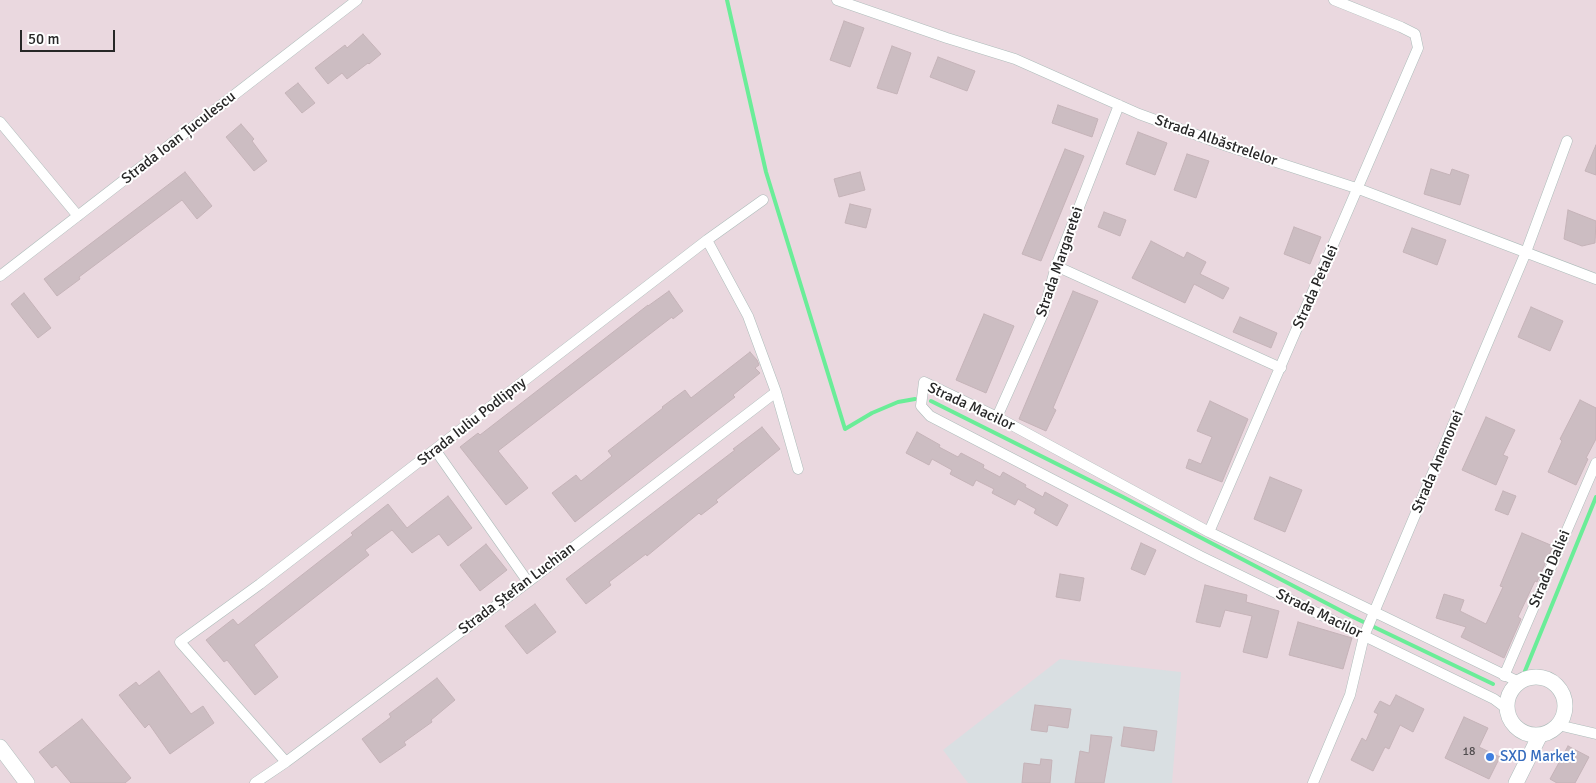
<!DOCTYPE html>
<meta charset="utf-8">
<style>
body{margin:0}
#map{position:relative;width:1596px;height:783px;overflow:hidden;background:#ead8df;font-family:Signika,sans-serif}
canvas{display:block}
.scale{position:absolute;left:20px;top:30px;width:95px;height:22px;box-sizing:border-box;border:2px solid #272727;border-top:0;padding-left:6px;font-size:15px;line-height:18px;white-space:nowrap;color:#272727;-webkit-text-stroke:4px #fff;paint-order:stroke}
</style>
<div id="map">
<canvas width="1596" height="783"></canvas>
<div class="scale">50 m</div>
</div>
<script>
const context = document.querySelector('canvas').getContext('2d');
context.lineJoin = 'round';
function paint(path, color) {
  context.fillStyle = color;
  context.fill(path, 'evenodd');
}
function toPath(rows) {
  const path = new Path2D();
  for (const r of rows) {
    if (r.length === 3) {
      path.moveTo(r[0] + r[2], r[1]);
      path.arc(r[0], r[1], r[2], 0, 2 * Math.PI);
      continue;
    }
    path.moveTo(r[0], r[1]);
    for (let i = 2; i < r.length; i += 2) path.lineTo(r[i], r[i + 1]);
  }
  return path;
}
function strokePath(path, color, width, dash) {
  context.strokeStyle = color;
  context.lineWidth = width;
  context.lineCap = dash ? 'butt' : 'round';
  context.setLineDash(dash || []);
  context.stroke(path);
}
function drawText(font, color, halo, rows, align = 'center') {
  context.font = font + ' Signika,sans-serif';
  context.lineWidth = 4;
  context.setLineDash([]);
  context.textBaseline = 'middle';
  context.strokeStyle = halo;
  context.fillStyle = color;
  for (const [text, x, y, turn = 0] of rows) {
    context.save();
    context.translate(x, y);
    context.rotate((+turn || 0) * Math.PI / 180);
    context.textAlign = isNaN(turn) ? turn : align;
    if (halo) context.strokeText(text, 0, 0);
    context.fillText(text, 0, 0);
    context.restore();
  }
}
paint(toPath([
 [1060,659,1181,672,1172,783,968,783,943,750]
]), '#d9dfe2');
strokePath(toPath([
 [727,0,766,172,845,429,872,413,898,402,915,399],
 [931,401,1123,497,1351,616,1493,684],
 [1525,671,1596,497]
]), '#6aed98', 4);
const building = toPath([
 [844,21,864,28,850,67,830,60,844,21],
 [363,34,381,54,369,64,368,63,347,79,342,73,328,84,315,68,345,45,347,48,363,34],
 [892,46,911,53,897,94,877,88,892,46],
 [938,57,975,71,967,91,930,77,938,57],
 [298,83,315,103,302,113,285,93,298,83],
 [1058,105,1098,119,1092,137,1052,123,1058,105],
 [241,124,254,139,252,141,267,161,254,171,226,137,241,124],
 [1138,132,1167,143,1155,175,1126,164,1138,132],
 [1596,145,1596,175,1585,171,1596,145],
 [1065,149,1084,156,1041,261,1022,254,1065,149],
 [1187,154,1209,161,1196,198,1174,190,1187,154],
 [1431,169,1450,175,1452,169,1469,175,1460,205,1424,194,1431,169],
 [185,172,212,206,197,219,182,200,79,277,80,279,57,296,44,279,185,172],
 [860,172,865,190,839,197,834,179,860,172],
 [850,204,871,209,866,228,845,223,850,204],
 [1568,210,1596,221,1595,243,1582,246,1564,239,1568,210],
 [1104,212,1126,220,1120,236,1098,227,1104,212],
 [1294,227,1321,237,1310,264,1284,254,1294,227],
 [1412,228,1446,240,1437,265,1403,252,1412,228],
 [1151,241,1184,258,1187,252,1206,262,1200,274,1229,288,1223,299,1194,284,1185,303,1132,278,1151,241],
 [669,291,683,311,673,319,672,317,498,451,528,488,506,505,460,447,478,433,480,435,648,305,648,306,669,291],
 [1073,291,1098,301,1053,408,1056,410,1046,431,1019,419,1073,291],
 [24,293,51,328,38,338,11,304,24,293],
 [1531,307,1563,321,1550,351,1518,337,1531,307],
 [984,314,1014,326,986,393,956,380,984,314],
 [1240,317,1277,333,1271,348,1233,332,1240,317],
 [750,352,757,360,759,365,755,368,760,373,733,395,735,397,575,522,552,493,576,475,581,481,612,456,608,451,663,408,662,407,685,390,691,398,750,352],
 [1580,400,1596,408,1596,439,1586,458,1588,459,1576,485,1548,472,1562,441,1560,439,1580,400],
 [1210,401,1248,419,1222,482,1186,468,1189,459,1201,464,1212,437,1197,431,1210,401],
 [1486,417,1515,430,1503,455,1508,457,1496,485,1462,470,1486,417],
 [762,427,780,449,716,500,718,502,701,515,699,513,647,556,646,554,609,582,611,585,586,604,566,579,735,450,733,449,762,427],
 [917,432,940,445,939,447,958,457,961,453,984,465,983,468,1000,477,1003,472,1026,485,1025,487,1043,497,1045,492,1068,505,1057,526,1034,513,1036,509,1018,499,1015,505,992,493,994,489,976,480,973,486,950,474,952,470,932,459,929,465,906,453,917,432],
 [1270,477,1302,490,1285,532,1254,519,1270,477],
 [1503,491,1516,496,1508,515,1495,510,1503,491],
 [448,496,472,528,448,546,439,534,412,553,392,530,365,550,369,555,254,645,278,677,255,695,227,660,224,662,206,640,233,619,238,625,353,535,351,533,388,504,407,528,448,496],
 [1522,533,1553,546,1537,582,1535,581,1518,617,1521,619,1504,658,1461,637,1466,627,1436,618,1444,594,1464,600,1460,611,1486,624,1503,587,1500,586,1522,533],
 [1141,543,1156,550,1145,575,1131,569,1141,543],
 [486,544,507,570,480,591,460,565,486,544],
 [1060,574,1084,578,1080,601,1056,597,1060,574],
 [1205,585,1247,595,1246,602,1279,611,1267,658,1243,652,1252,616,1225,610,1220,627,1196,622,1205,585],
 [535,604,556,632,527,654,505,626,535,604],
 [1298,622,1352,638,1343,669,1289,655,1298,622],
 [159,671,191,714,203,706,214,723,170,754,149,724,145,728,119,695,136,682,139,686,159,671],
 [437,678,455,700,431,720,432,722,404,742,406,745,380,763,362,739,391,717,389,714,437,678],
 [1396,695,1424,709,1413,732,1400,725,1389,749,1385,747,1373,771,1351,760,1362,738,1366,741,1378,714,1374,712,1380,701,1390,706,1396,695],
 [1035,705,1071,709,1068,728,1048,725,1047,732,1031,730,1035,705],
 [1464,717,1488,728,1479,747,1500,757,1489,779,1445,758,1464,717],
 [82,719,131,778,125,783,71,783,56,765,52,768,39,752,82,719],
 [1124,727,1157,731,1154,751,1121,746,1124,727],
 [1091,735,1112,737,1104,783,1075,783,1080,751,1089,753,1091,735],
 [1568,746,1589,757,1575,783,1557,783,1550,779,1568,746],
 [1041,759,1052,760,1050,783,1022,783,1024,763,1040,765,1041,759]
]);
paint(building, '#ccbdc2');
strokePath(building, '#c5b3b8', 1);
const street = toPath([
 [837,0,947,38,1015,59,1139,114,1227,146,1359,189,1596,279],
 [0,122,78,216],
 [707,240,748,316,776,392,798,469],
 [1056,266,1281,368],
 [0,276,357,0],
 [997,417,1043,314,1056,266,1119,105],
 [436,451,528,582],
 [1209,532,1418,48,1415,34,1401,27,1334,0],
 [1504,676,1596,463],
 [1506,708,1494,699,1200,556,930,416,921,406,924,382,997,417,1209,532,1519,682],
 [1558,725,1596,734],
 [286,762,180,642,260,584,707,240,763,200],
 [255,783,286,762,528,582,776,392],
 [1313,783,1350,695,1364,636,1526,252,1567,141]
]);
const secondary = toPath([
 [1536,706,29],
 [0,747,27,783],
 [1516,783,1540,735]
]);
strokePath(street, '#adbcba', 11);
strokePath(secondary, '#adbcba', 16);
strokePath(street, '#fff', 10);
strokePath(secondary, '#fff', 15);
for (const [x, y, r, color] of [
 [1490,757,5,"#3f7fe0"]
]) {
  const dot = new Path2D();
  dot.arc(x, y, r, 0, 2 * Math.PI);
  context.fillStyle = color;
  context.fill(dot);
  strokePath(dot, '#fff', 2);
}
drawText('12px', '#504c4e', null, [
 ["18",1469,752]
]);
drawText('15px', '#272727', '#fff', [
 ["Strada Ioan Țuculescu",179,138,-38],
 ["Strada Albăstrelelor",1216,141,19],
 ["Strada Margaretei",1060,262,-71],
 ["Strada Petalei",1316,287,-66],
 ["Strada Macilor",971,407,25],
 ["Strada Iuliu Podlipny",472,422,-38],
 ["Strada Anemonei",1438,462,-67],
 ["Strada Daliei",1550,569,-67],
 ["Strada Ștefan Luchian",517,589,-37],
 ["Strada Macilor",1319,614,26]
]);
drawText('15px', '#366cbe', '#fff', [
 ["SXD Market",1500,757]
], 'left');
</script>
